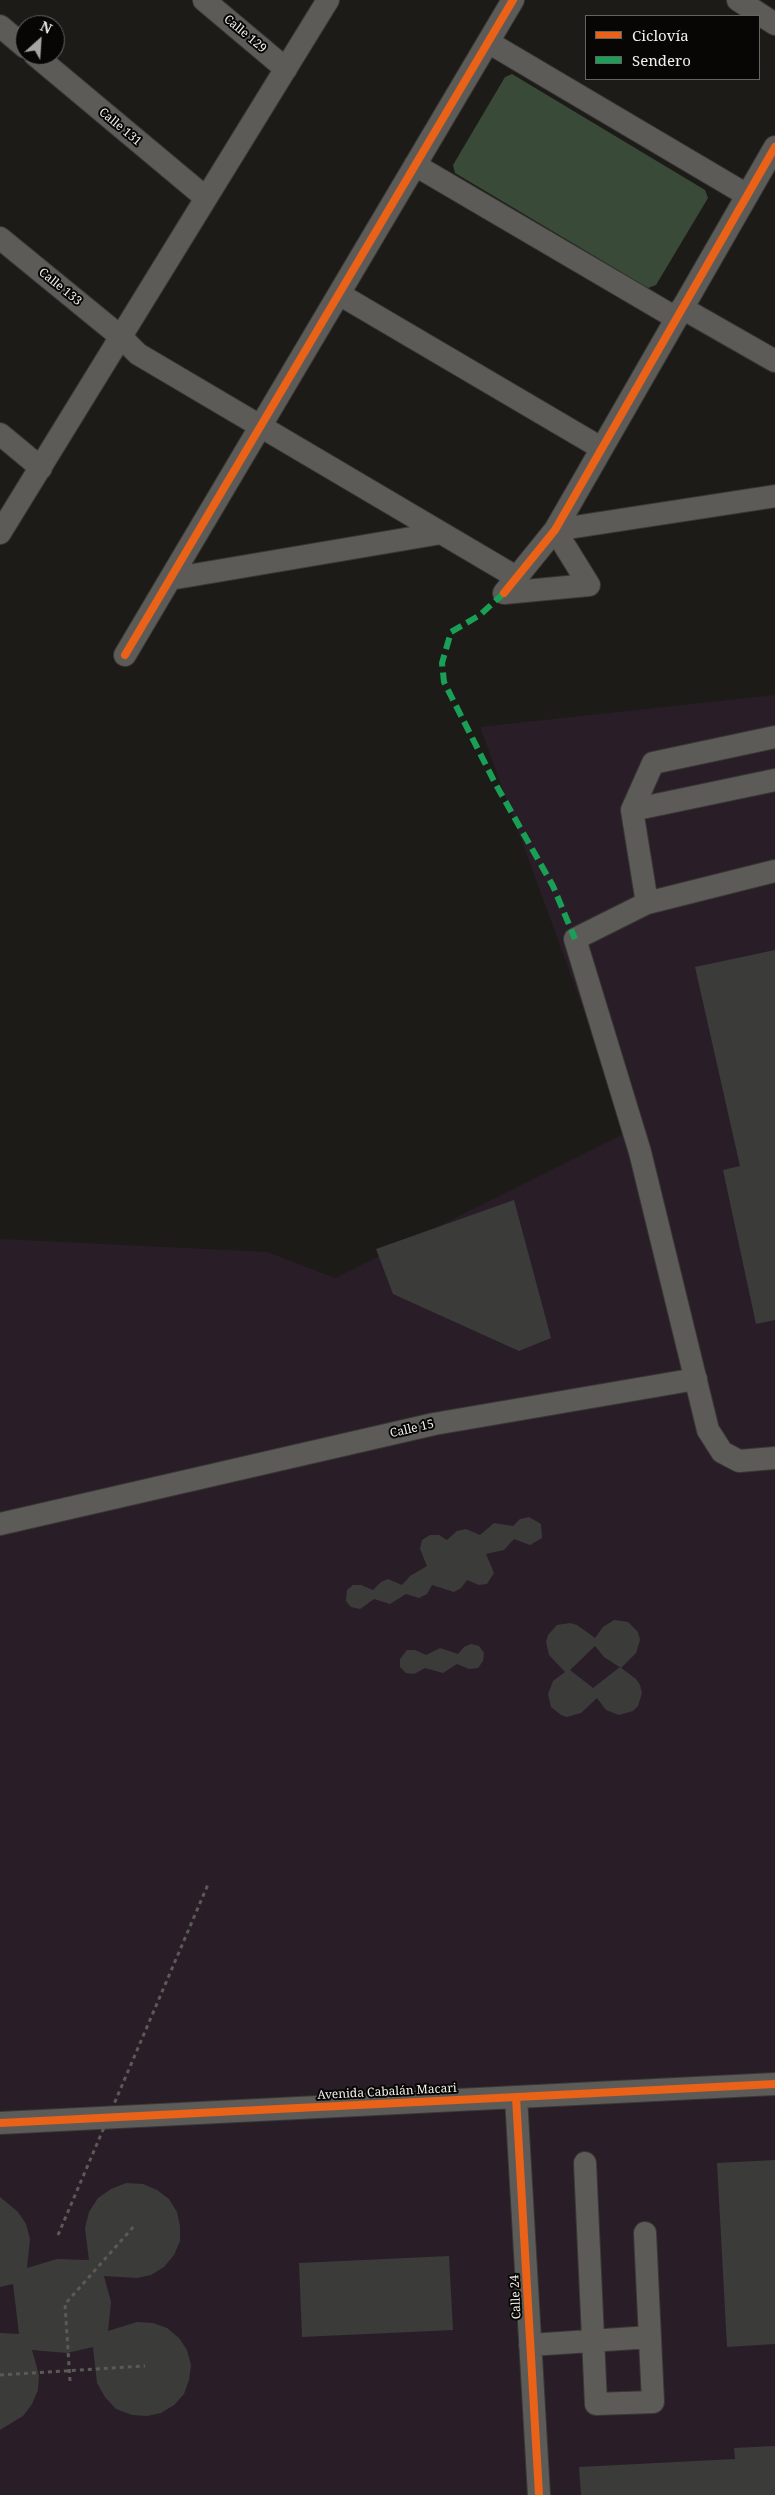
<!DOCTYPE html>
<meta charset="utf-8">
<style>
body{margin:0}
#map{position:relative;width:775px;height:2495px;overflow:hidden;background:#1c1b17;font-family:"Noto Serif",serif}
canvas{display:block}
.legend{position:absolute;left:585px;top:15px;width:175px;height:65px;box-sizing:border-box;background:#080604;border:1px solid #666460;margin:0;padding:6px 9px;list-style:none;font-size:15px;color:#f2f0eb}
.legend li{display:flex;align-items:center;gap:10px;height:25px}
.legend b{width:25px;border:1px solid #666460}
.north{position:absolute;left:15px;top:15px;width:50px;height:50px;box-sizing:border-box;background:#080604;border:1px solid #666460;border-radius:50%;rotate:26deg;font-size:14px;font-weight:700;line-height:20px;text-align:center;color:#f2f0eb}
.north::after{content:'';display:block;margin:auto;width:18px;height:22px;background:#a7a5a1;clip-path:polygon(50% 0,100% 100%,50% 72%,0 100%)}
</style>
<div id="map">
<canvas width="775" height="2495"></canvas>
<ul class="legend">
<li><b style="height:6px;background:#ea6118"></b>Ciclovía</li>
<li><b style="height:6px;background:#1a9f57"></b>Sendero</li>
</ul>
<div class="north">N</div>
</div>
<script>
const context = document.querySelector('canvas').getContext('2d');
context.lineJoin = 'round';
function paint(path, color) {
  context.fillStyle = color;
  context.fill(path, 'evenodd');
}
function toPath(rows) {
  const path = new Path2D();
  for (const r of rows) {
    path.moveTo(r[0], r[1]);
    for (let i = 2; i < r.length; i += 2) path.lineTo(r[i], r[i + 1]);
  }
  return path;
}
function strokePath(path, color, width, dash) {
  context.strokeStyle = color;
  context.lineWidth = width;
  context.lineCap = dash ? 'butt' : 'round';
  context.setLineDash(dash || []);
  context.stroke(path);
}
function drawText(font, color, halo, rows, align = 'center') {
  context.font = font + ' "Noto Serif",serif';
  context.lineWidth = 4;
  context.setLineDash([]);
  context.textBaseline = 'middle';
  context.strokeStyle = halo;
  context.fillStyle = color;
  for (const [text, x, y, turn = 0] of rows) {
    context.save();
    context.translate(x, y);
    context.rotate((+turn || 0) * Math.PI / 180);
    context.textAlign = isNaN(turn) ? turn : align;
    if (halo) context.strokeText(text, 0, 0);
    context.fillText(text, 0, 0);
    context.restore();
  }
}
paint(toPath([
 [775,695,775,2495,0,2495,0,1239,267,1252,335,1278,623,1134,583,1008,480,727]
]), '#291e27');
paint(toPath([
 [512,74,705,190,708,198,656,285,648,288,455,173,453,165,505,77]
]), '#394a38');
paint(toPath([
 [775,950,775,1320,756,1324,723,1170,740,1166,695,967],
 [514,1200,551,1338,519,1351,393,1294,376,1249],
 [529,1517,541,1524,542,1538,530,1545,514,1539,504,1550,486,1554,494,1573,487,1584,479,1585,467,1580,461,1588,454,1592,432,1585,427,1594,419,1598,406,1594,390,1604,374,1599,360,1609,351,1607,346,1601,347,1590,353,1585,361,1585,373,1590,381,1582,388,1579,402,1585,410,1576,427,1566,420,1549,422,1540,430,1535,439,1535,447,1540,457,1531,466,1529,480,1535,494,1523,513,1526,520,1519],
 [614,1620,628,1622,638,1632,640,1640,636,1653,621,1668,604,1657,595,1646,570,1670,593,1688,620,1667,636,1679,640,1685,642,1693,638,1706,633,1711,619,1715,606,1710,597,1698,581,1713,567,1717,561,1715,551,1707,548,1694,553,1681,565,1672,549,1655,546,1642,548,1635,557,1625,570,1623,577,1625,595,1638,603,1627],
 [471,1644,479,1646,484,1653,483,1661,478,1668,469,1669,457,1664,443,1673,425,1668,414,1674,406,1673,400,1667,400,1659,407,1650,415,1650,426,1655,440,1648,458,1654,464,1647],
 [775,2160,775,2344,727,2347,717,2163],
 [126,2183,143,2184,157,2190,169,2199,177,2212,180,2226,180,2241,174,2255,164,2267,151,2275,137,2278,104,2276,111,2302,108,2331,137,2322,153,2323,167,2328,179,2338,187,2350,191,2365,189,2380,184,2394,174,2405,161,2413,147,2416,132,2415,116,2409,105,2397,97,2383,93,2347,67,2353,32,2350,39,2375,38,2390,32,2404,23,2416,0,2430,0,2333,19,2334,13,2284,0,2287,0,2197,18,2212,26,2224,30,2239,27,2268,57,2259,89,2260,85,2228,89,2212,98,2198,111,2189],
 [449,2256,453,2330,302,2337,299,2263],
 [775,2446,775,2495,581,2495,579,2467,735,2459,734,2448]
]), '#3b3b3a');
const minor = toPath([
 [204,0,286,69],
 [738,0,775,24],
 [0,26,25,47],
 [488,42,747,195],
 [35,55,206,198],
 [415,165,676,318],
 [0,238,121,337,138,354,516,577],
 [339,294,601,448],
 [682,308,775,361],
 [0,434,41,468],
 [555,530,775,496],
 [0,533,328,0],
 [170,579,441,533],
 [504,593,555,530,775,147],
 [504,593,589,585,555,530],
 [125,655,513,0],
 [632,810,775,780],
 [775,871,647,903,575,939,640,1152,708,1430,722,1452,739,1461,775,1458],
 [647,903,632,810,653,763,775,737],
 [0,1524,434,1424,696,1379],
 [516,2097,539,2495],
 [0,2123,775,2084],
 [585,2163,596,2404,653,2402,645,2233],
 [530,2345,650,2337]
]);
strokePath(minor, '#393835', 24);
strokePath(toPath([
 [0,2375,145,2366],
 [70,2381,65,2304,136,2224]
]), '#5b5a57', 3, [4, 4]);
strokePath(minor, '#5d5b58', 22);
strokePath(toPath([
 [58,2235,209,1882]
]), '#5b5a57', 3, [4, 4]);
strokePath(toPath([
 [504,593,480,615,451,632,442,663,444,682,495,783,553,886,575,939]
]), '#1a9f57', 6, [12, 6]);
strokePath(toPath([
 [504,593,555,530,775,147],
 [125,655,513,0],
 [516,2097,539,2495],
 [0,2123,775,2084]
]), '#ea6118', 8);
drawText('12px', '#f2f0eb', '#080604', [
 ["Calle 129",245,34,40],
 ["Calle 131",120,127,40],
 ["Calle 133",60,287,39],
 ["Calle 15",412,1429,-13],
 ["Avenida Cabalán Macari",387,2092,-3],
 ["Calle 24",516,2297,-93]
]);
</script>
